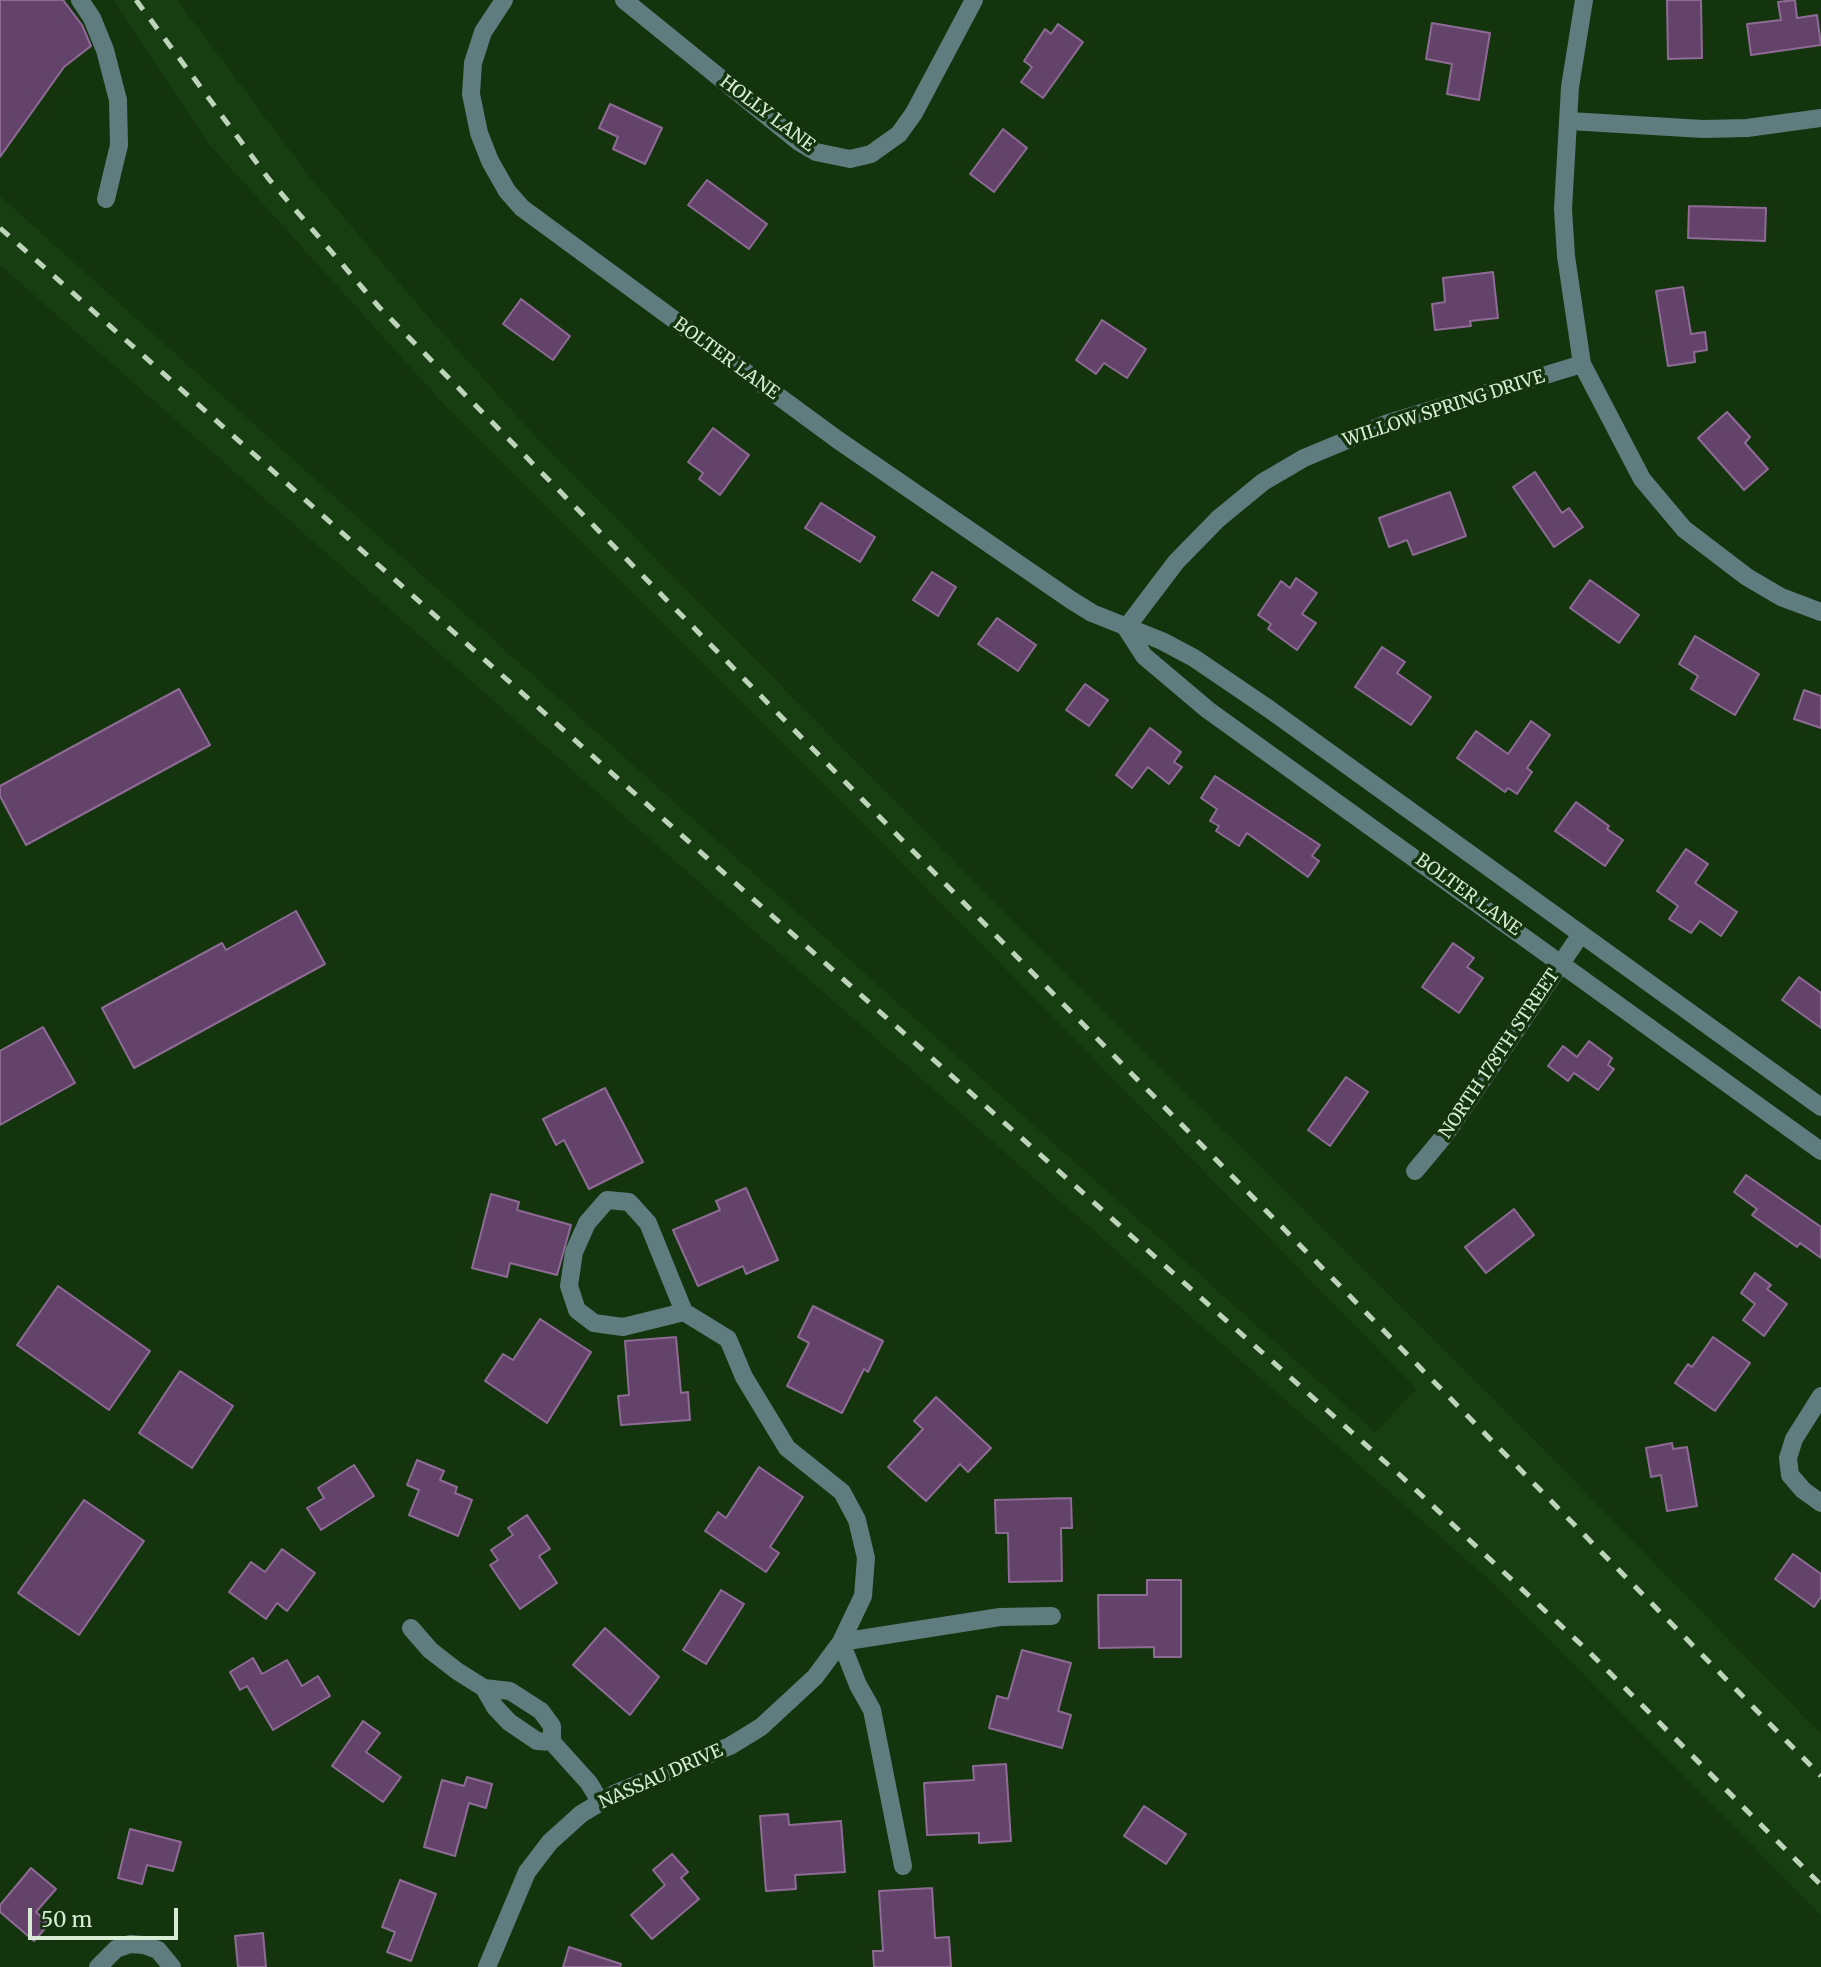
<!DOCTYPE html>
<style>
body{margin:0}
#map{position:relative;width:1821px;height:1967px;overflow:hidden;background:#13340d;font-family:Merriweather,serif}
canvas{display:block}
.scale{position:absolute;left:28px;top:1908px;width:150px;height:32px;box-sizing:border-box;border:4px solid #d8ecd5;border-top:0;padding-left:9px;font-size:21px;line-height:24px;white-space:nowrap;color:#d8ecd5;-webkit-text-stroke:5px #13340d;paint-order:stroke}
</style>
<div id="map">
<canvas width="1821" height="1967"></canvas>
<div class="scale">50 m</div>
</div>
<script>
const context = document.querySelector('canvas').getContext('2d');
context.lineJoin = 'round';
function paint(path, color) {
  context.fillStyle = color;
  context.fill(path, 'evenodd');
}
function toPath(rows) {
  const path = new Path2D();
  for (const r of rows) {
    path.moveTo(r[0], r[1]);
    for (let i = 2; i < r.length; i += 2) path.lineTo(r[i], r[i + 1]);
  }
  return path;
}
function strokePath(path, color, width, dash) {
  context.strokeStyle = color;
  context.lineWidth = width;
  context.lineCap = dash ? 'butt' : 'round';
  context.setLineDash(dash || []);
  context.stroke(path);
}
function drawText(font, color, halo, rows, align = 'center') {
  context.font = font + ' Merriweather,serif';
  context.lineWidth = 7;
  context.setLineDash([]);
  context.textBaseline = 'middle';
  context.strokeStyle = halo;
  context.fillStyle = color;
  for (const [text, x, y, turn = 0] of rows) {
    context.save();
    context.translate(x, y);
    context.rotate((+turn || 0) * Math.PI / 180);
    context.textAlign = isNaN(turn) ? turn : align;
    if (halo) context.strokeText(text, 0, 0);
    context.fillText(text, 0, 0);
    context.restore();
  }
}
paint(toPath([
 [114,0,177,0,308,175,430,319,539,440,1029,937,1508,1413,1821,1734,1821,1915,1496,1586,0,265,0,196,1375,1432,1417,1389,897,858,449,410,208,143]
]), '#173e11');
const building = toPath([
 [0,0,63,0,82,25,91,46,64,67,0,157,0,0],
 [1667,0,1701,0,1702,58,1668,59,1667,0],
 [1795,0,1797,18,1817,15,1821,45,1751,55,1747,24,1781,20,1778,2,1795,0],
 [1432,23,1490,33,1479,100,1447,94,1452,64,1426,59,1432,23],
 [1058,24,1083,42,1043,98,1021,82,1032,67,1024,61,1045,29,1051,34,1058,24],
 [610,104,662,128,645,164,613,149,618,137,599,128,610,104],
 [1003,129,1027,148,994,192,970,174,1003,129],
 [707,180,767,224,749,249,688,205,707,180],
 [1689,206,1766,208,1765,241,1688,238,1689,206],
 [1493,272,1498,318,1470,321,1471,326,1435,330,1432,304,1445,302,1443,278,1493,272],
 [1683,287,1691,334,1705,332,1707,350,1694,352,1695,362,1668,366,1656,291,1683,287],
 [521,299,570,336,553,360,503,324,521,299],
 [1102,320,1146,349,1127,378,1104,363,1096,374,1076,360,1102,320],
 [1727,412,1750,437,1745,443,1768,469,1744,490,1698,438,1727,412],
 [713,428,749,455,720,495,699,479,703,473,688,462,713,428],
 [1535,472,1562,513,1569,508,1583,527,1554,547,1513,487,1535,472],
 [1450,492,1466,536,1413,555,1407,540,1389,547,1379,518,1450,492],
 [821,503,875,537,860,562,805,528,821,503],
 [932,572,956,587,938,616,913,600,932,572],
 [1296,578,1317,593,1302,614,1316,623,1297,650,1268,629,1271,624,1258,615,1281,581,1290,588,1296,578],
 [1590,580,1639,615,1619,643,1570,608,1590,580],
 [997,618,1036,645,1018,671,978,644,997,618],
 [1695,636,1759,674,1735,715,1691,689,1698,676,1679,664,1695,636],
 [1382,647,1405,662,1397,673,1431,697,1411,725,1355,687,1382,647],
 [1085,684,1108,700,1089,726,1066,710,1085,684],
 [179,689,210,745,26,845,0,796,0,786,179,689],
 [1804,690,1821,696,1821,728,1794,719,1804,690],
 [1531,721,1550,735,1527,768,1532,772,1517,794,1508,788,1505,792,1457,758,1476,731,1508,754,1531,721],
 [1150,728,1181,752,1174,762,1182,767,1169,784,1148,767,1132,788,1116,775,1150,728],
 [1215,776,1320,845,1312,856,1319,861,1308,877,1247,833,1239,846,1216,831,1219,826,1210,821,1217,809,1201,798,1215,776],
 [1576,802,1609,826,1607,829,1623,840,1605,866,1555,831,1576,802],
 [1686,849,1708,864,1695,883,1737,912,1721,936,1700,921,1691,933,1669,919,1678,906,1657,891,1686,849],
 [296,911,325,964,134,1068,102,1008,222,943,226,950,296,911],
 [1453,943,1474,958,1467,967,1483,978,1459,1013,1422,987,1453,943],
 [1799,977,1821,993,1821,1028,1782,1000,1799,977],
 [43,1027,75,1083,0,1125,0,1051,43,1027],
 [1589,1041,1612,1058,1608,1065,1614,1069,1598,1090,1574,1073,1568,1081,1548,1066,1563,1046,1577,1057,1589,1041],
 [1346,1077,1368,1092,1330,1146,1308,1130,1346,1077],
 [605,1088,643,1162,589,1189,564,1140,556,1145,543,1119,605,1088],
 [1746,1175,1821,1227,1821,1258,1800,1243,1797,1247,1752,1215,1757,1209,1734,1192,1746,1175],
 [746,1188,778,1260,746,1274,743,1266,698,1286,673,1230,720,1210,716,1201,746,1188],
 [491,1194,519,1202,517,1210,571,1225,557,1275,510,1263,507,1277,472,1268,491,1194],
 [1514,1209,1534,1235,1486,1273,1465,1247,1514,1209],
 [1755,1273,1771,1285,1767,1289,1787,1304,1764,1336,1743,1320,1755,1304,1741,1293,1755,1273],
 [58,1286,150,1351,109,1410,17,1345,58,1286],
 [813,1306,883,1341,868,1372,864,1369,842,1413,787,1386,809,1343,798,1337,813,1306],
 [540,1319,591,1352,547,1423,485,1381,503,1354,513,1360,540,1319],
 [676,1337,681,1393,688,1392,690,1420,621,1425,618,1396,629,1395,625,1341,676,1337],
 [1713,1337,1750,1363,1715,1411,1675,1383,1688,1364,1692,1367,1713,1337],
 [180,1371,233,1406,192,1468,139,1433,180,1371],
 [936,1397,991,1448,968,1472,960,1464,926,1501,888,1467,923,1429,914,1421,936,1397],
 [1672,1443,1673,1449,1687,1447,1697,1506,1667,1511,1661,1475,1651,1477,1646,1448,1672,1443],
 [417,1460,444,1471,440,1480,457,1487,455,1493,472,1500,458,1536,409,1515,419,1490,407,1485,417,1460],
 [354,1465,374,1496,321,1530,307,1508,324,1498,318,1488,354,1465],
 [759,1467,803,1497,770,1547,779,1553,766,1572,705,1531,718,1512,726,1518,759,1467],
 [1071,1498,1072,1528,1061,1528,1062,1581,1009,1582,1008,1533,996,1533,995,1500,1071,1498],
 [84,1500,144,1541,79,1635,18,1593,84,1500],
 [527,1515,550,1549,539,1556,557,1583,520,1609,490,1565,498,1560,491,1550,513,1535,508,1528,527,1515],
 [282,1549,315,1573,287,1611,277,1603,266,1619,229,1592,251,1562,265,1572,282,1549],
 [1793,1554,1821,1574,1821,1597,1814,1607,1775,1579,1793,1554],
 [1147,1580,1181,1580,1181,1657,1154,1657,1154,1647,1099,1648,1098,1595,1147,1595,1147,1580],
 [721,1590,744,1604,706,1664,683,1650,721,1590],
 [605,1628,659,1677,630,1715,573,1665,605,1628],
 [1022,1650,1071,1663,1058,1711,1071,1715,1062,1748,989,1728,997,1696,1008,1699,1022,1650],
 [253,1658,262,1674,287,1660,302,1686,318,1676,330,1696,273,1730,247,1686,240,1690,230,1672,253,1658],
 [363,1721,380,1733,366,1752,401,1777,383,1802,332,1766,363,1721],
 [1006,1764,1011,1841,979,1843,979,1833,927,1835,924,1783,974,1780,973,1766,1006,1764],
 [467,1777,492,1784,486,1808,469,1803,455,1856,424,1847,442,1780,464,1786,467,1777],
 [1144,1806,1186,1834,1166,1864,1124,1836,1144,1806],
 [788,1814,789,1825,841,1821,845,1872,795,1875,796,1889,766,1891,760,1816,788,1814],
 [130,1829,181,1842,173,1871,147,1865,142,1884,118,1878,130,1829],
 [672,1854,688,1872,681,1878,699,1899,652,1939,631,1915,665,1885,653,1870,672,1854],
 [31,1868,56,1889,36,1912,49,1924,34,1941,0,1912,0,1905,31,1868],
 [400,1880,436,1894,411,1961,387,1952,395,1932,382,1927,400,1880],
 [932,1888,935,1938,949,1937,951,1967,874,1967,873,1951,883,1951,879,1891,932,1888],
 [263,1933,266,1967,238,1967,235,1936,263,1933],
 [569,1947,621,1964,620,1967,563,1967,569,1947]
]);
paint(building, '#64436a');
strokePath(building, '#8e6b95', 2);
strokePath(toPath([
 [80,0,92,18,105,50,118,100,119,145,106,199],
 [504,0,483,32,473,63,471,94,479,133,490,161,507,191,522,208,838,440,1071,600,1092,613,1162,641,1194,658,1269,709,1821,1107],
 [624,0,799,142,816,152,850,159,871,154,899,134,914,113,974,0],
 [1584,0,1570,87,1563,209,1566,256,1582,364,1642,479,1684,529,1747,577,1781,597,1821,612],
 [1569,121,1703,129,1747,128,1821,118],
 [1126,628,1144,656,1208,710,1821,1151],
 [1126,628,1176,562,1218,519,1263,482,1304,458,1388,423,1582,364],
 [1415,1171,1445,1135,1581,934],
 [1821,1396,1794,1439,1788,1458,1790,1475,1803,1490,1821,1503],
 [411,1628,430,1650,457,1671,484,1688,510,1691,541,1711,552,1726,552,1742],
 [841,1642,858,1685,872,1710,903,1866],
 [841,1642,1000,1617,1052,1616],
 [484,1688,495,1707,509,1722,537,1741,552,1742,589,1783,601,1803],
 [98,1967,116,1949,130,1944,144,1945,158,1950,172,1967],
 [487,1967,527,1872,550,1842,581,1814,616,1793,730,1746,761,1727,815,1677,841,1642,863,1596,866,1558,857,1520,842,1492,787,1448,744,1377,728,1339,684,1312,623,1327,594,1323,577,1310,569,1286,574,1252,587,1223,607,1200,629,1202,648,1223,684,1312]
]), '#5f7c7e', 18);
strokePath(toPath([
 [136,0,268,178,379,307,1821,1776],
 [0,228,1402,1477,1587,1650,1821,1885]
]), '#bdd3ba', 5, [12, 12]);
drawText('18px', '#d8ecd5', '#13340d', [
 ["HOLLY LANE",767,114,37],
 ["BOLTER LANE",726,359,36],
 ["WILLOW SPRING DRIVE",1444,409,-18],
 ["BOLTER LANE",1468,895,36],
 ["NORTH 178TH STREET",1500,1054,-56],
 ["NASSAU DRIVE",661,1777,-24]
]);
</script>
